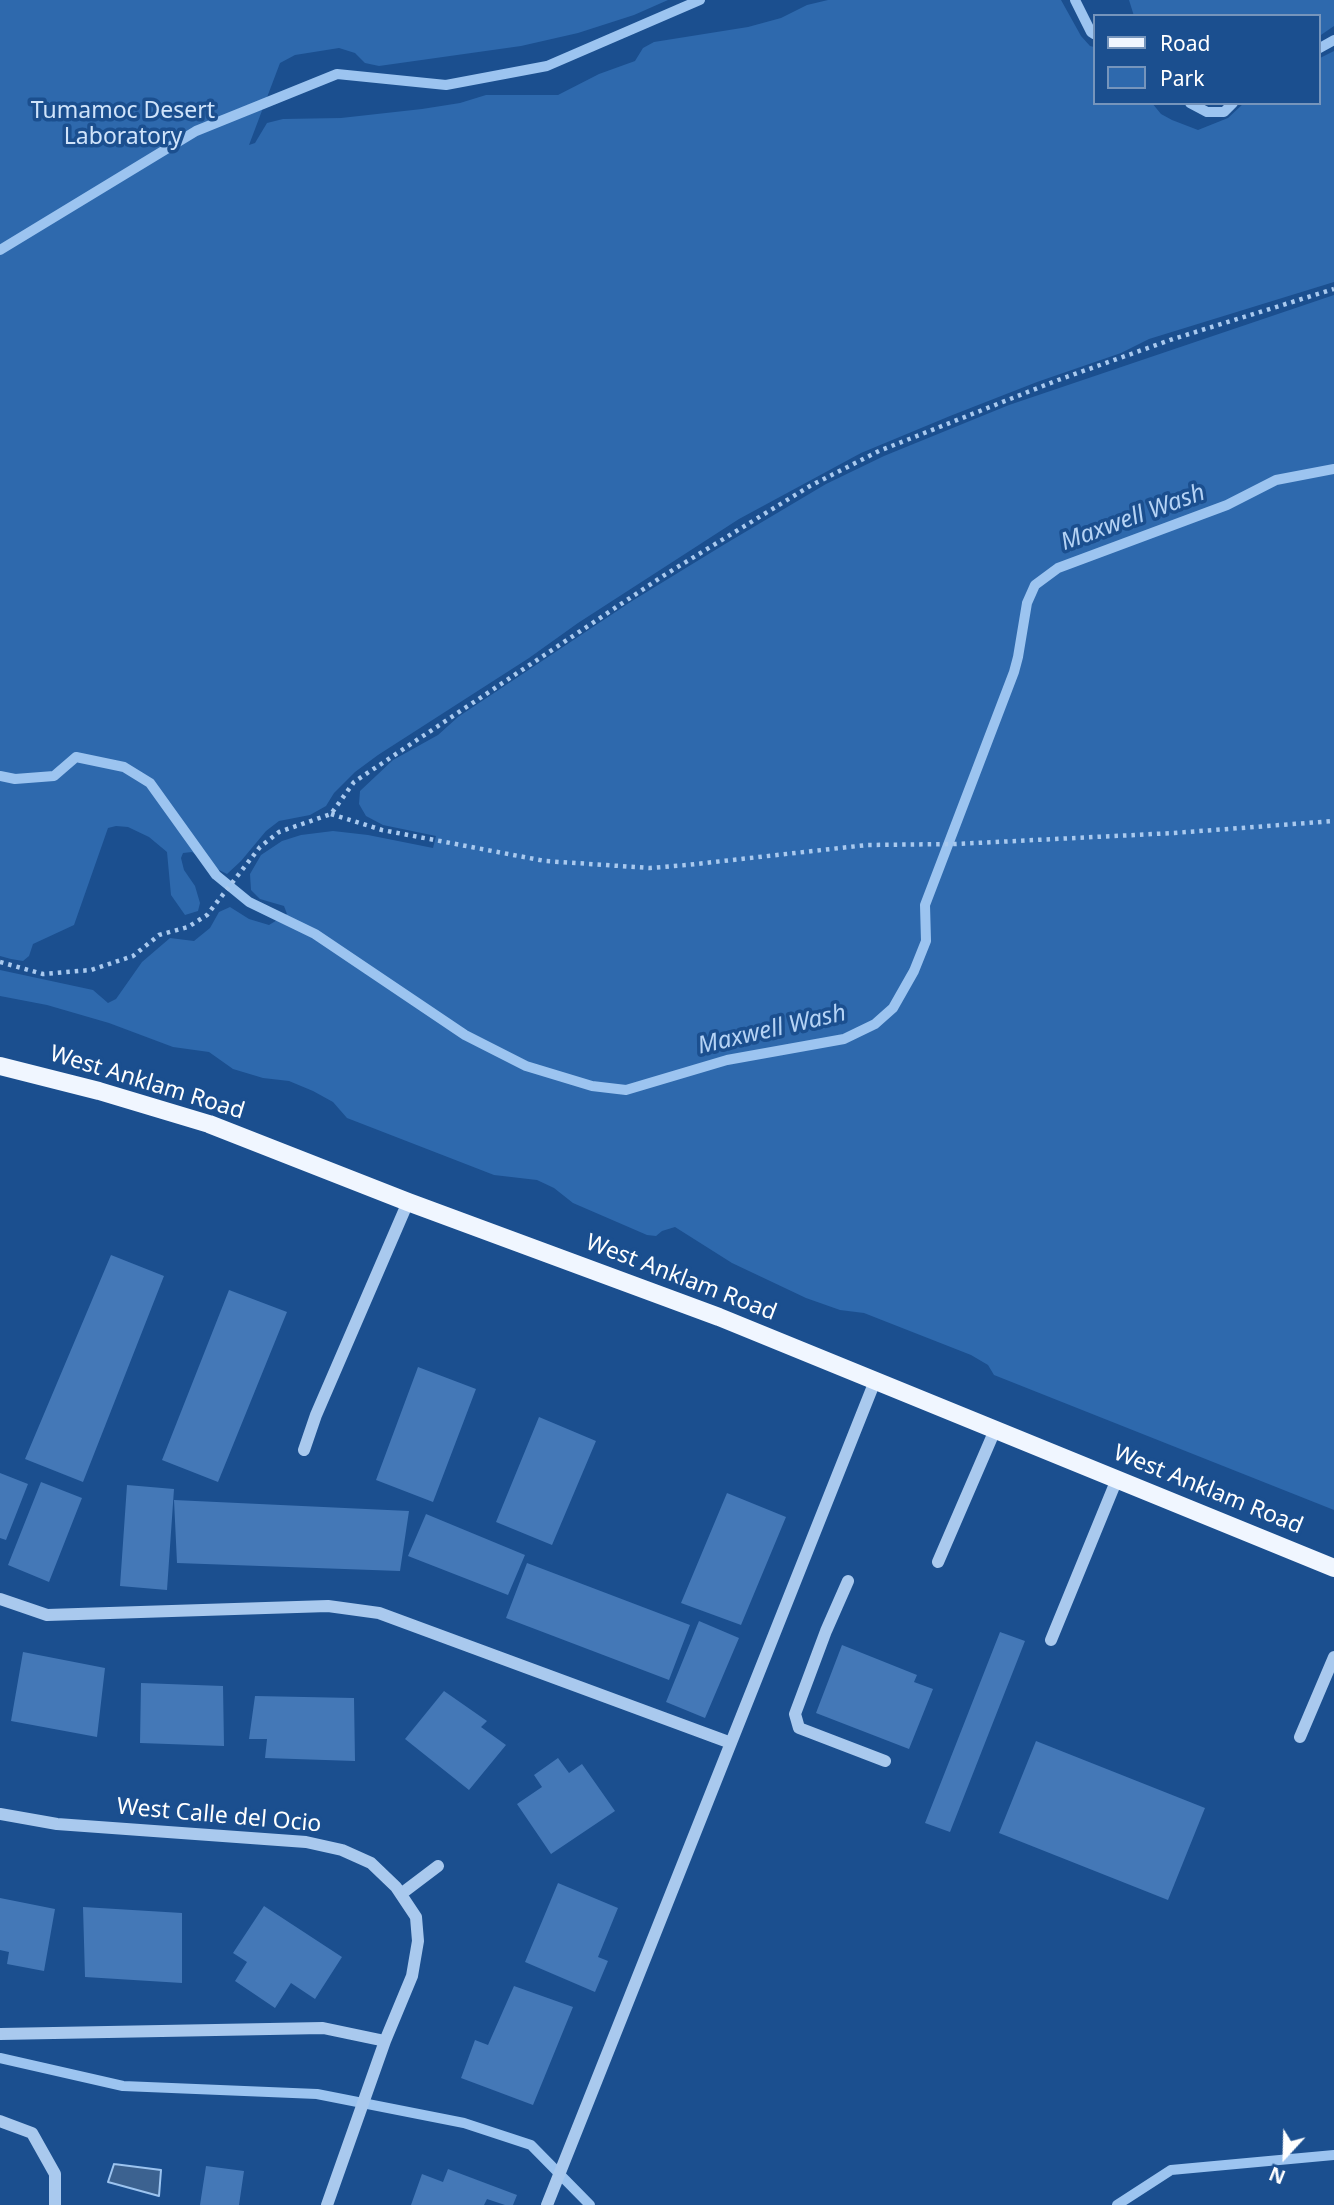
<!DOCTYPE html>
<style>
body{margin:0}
#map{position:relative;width:1334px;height:2205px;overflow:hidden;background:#1b4f8f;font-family:"Noto Sans",sans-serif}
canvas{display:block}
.legend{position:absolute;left:1093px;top:14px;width:228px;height:91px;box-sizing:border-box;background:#1b4f8f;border:2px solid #7695bc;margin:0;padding:9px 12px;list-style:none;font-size:21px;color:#fff}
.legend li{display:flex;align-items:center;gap:14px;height:35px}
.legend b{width:35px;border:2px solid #7695bc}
.north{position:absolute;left:1250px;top:2121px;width:70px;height:70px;-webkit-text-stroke:5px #1b4f8f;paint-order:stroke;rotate:202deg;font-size:19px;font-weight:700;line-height:28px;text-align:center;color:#fff}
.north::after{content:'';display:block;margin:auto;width:24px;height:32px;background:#fff;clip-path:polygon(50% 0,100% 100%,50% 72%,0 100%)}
</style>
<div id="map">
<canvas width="1334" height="2205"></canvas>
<ul class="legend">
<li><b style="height:9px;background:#f0f6ff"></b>Road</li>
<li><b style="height:19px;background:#2e69ad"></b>Park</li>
</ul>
<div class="north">N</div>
</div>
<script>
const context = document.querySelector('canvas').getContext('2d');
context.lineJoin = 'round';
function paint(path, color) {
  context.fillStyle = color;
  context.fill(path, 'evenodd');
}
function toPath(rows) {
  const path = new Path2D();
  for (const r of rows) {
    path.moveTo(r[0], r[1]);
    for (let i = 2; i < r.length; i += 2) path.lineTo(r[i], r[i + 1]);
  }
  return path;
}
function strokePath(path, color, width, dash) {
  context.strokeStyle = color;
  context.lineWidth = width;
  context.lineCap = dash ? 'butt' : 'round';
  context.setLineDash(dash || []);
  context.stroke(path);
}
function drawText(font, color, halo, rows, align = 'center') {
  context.font = font + ' "Noto Sans",sans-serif';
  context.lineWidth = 7;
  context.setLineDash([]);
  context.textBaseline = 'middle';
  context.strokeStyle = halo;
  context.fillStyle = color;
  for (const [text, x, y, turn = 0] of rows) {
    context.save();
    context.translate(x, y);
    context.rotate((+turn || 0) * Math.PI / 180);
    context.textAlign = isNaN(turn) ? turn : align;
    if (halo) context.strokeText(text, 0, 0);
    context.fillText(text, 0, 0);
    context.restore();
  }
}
paint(toPath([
 [0,0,668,0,634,15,578,33,521,46,379,66,365,63,355,53,339,48,295,55,280,63,249,145,255,143,267,123,283,119,341,118,422,109,460,103,486,95,558,95,599,74,635,61,643,48,654,42,748,27,781,18,807,5,828,0,1061,0,1081,36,1090,46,1094,47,1094,103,1152,103,1161,114,1172,120,1198,130,1228,118,1244,103,1318,103,1318,59,1334,51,1334,282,1149,339,1121,353,1037,382,950,416,861,453,739,519,578,623,529,658,378,755,355,772,334,793,326,806,310,815,279,821,266,831,241,861,227,874,217,869,192,852,183,853,181,858,184,870,195,886,200,903,198,911,185,915,171,895,167,852,149,837,128,827,116,826,108,828,74,925,33,944,29,956,23,961,11,959,0,956],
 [1129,0,1334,0,1334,26,1318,37,1318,16,1134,16],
 [1334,295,1334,1510,994,1375,988,1365,971,1355,864,1313,840,1310,806,1298,732,1263,675,1227,662,1231,656,1236,647,1235,573,1203,554,1188,537,1180,494,1175,347,1118,333,1102,313,1091,289,1081,263,1078,233,1069,209,1052,173,1047,109,1023,47,1005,0,996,0,970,93,990,108,1003,116,999,142,962,170,938,194,941,210,928,219,912,230,907,249,919,269,925,287,914,284,906,260,899,251,890,250,874,261,855,282,841,301,835,333,831,368,835,433,848,436,836,383,825,366,816,359,804,360,791,393,760,438,735,458,717,632,601,725,544,826,484,884,456,1009,405]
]), '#2e69ad');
const water = toPath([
 [114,2164,161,2170,159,2196,108,2182,114,2164]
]);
paint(water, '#3c6290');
strokePath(water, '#9cc4f0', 2);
strokePath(toPath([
 [1075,0,1091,32,1094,34],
 [1318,49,1334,40],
 [1190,103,1207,112,1224,112,1233,103],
 [0,250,196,131,337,74,446,85,547,66,700,0],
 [0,776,15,779,54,776,76,757,124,767,150,783,216,875,249,902,315,934,465,1035,526,1066,592,1086,626,1090,727,1060,844,1039,875,1024,893,1008,914,971,926,941,925,905,1014,672,1018,657,1027,603,1035,585,1058,568,1227,505,1276,480,1334,469],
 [0,2058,123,2086,317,2094,464,2123,531,2145,590,2205],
 [1117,2205,1171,2170,1334,2155]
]), '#9cc4f0', 10);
paint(toPath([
 [111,1255,164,1276,83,1482,25,1459],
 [229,1290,287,1312,218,1482,162,1460],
 [418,1367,476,1389,433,1502,376,1480],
 [539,1417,596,1441,552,1545,496,1522],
 [0,1473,28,1484,6,1540,0,1538],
 [41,1482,82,1498,49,1582,8,1565],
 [127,1485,174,1489,167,1590,120,1586],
 [727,1493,786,1517,741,1625,681,1603],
 [174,1500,409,1511,400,1571,177,1563],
 [426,1514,525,1555,508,1595,408,1556],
 [527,1563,690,1625,669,1680,506,1618],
 [699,1621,739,1638,705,1718,666,1702],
 [1000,1632,1025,1641,950,1832,925,1823],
 [842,1645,917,1675,914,1682,933,1689,909,1749,816,1713],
 [23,1652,105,1668,97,1737,11,1721],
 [141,1683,223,1686,224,1746,140,1743],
 [444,1691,487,1721,481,1727,506,1745,469,1790,405,1739],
 [255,1696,354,1698,355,1761,265,1758,267,1739,249,1739],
 [1036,1741,1205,1808,1168,1900,999,1833],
 [558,1758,569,1773,582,1764,615,1811,551,1854,517,1804,542,1787,534,1775],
 [558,1883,618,1908,598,1957,608,1961,595,1992,525,1962],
 [0,1898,55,1909,44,1971,7,1964,9,1952,0,1950],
 [264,1906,342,1957,315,1999,291,1983,275,2008,235,1981,247,1962,233,1953],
 [83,1907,182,1913,182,1983,85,1977],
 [514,1986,573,2007,533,2105,461,2078,475,2040,488,2045],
 [206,2166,244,2171,239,2205,200,2205],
 [448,2169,517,2195,513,2205,505,2205,487,2199,484,2205,411,2205,422,2174,443,2182]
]), '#4478b7');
strokePath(toPath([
 [331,814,382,830,545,861,650,868,687,865,867,845,956,844,1174,833,1334,821],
 [0,962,43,974,91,970,133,956,159,935,188,927,207,915,260,847,279,832,331,814,354,782,663,576,810,486,879,451,1058,380,1173,339,1334,289]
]), '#a9c9ee', 4.5, [3.5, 5]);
strokePath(toPath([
 [304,1450,316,1415,408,1202],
 [938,1562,995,1430],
 [848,1581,826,1631,795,1714,799,1728,885,1761],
 [0,1599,47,1615,328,1606,379,1613,731,1743],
 [1051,1640,1117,1479],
 [1300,1737,1334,1657],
 [0,1814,57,1824,306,1842,342,1850,371,1863,396,1887,416,1917,418,1941,412,1976,385,2041,327,2205],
 [401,1894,438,1866],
 [0,2034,323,2028,385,2041],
 [0,2121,32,2133,55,2174,55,2205],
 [547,2205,875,1381]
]), '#a9c9ee', 12);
strokePath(toPath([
 [0,1066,99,1091,209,1124,408,1202,719,1317,1334,1568]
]), '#f0f6ff', 18);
drawText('23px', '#cfe3fa', '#1b4f8f', [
 ["Tumamoc Desert",123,111],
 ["Laboratory",123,137]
]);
drawText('23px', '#fff', '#1b4f8f', [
 ["West Anklam Road",147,1083,17],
 ["West Anklam Road",681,1278,21],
 ["West Anklam Road",1208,1490,22],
 ["West Calle del Ocio",219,1816,5]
]);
drawText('italic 24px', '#b5d3f5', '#1b4f8f', [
 ["Maxwell Wash",1133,518,-20],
 ["Maxwell Wash",772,1030,-13]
]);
</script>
